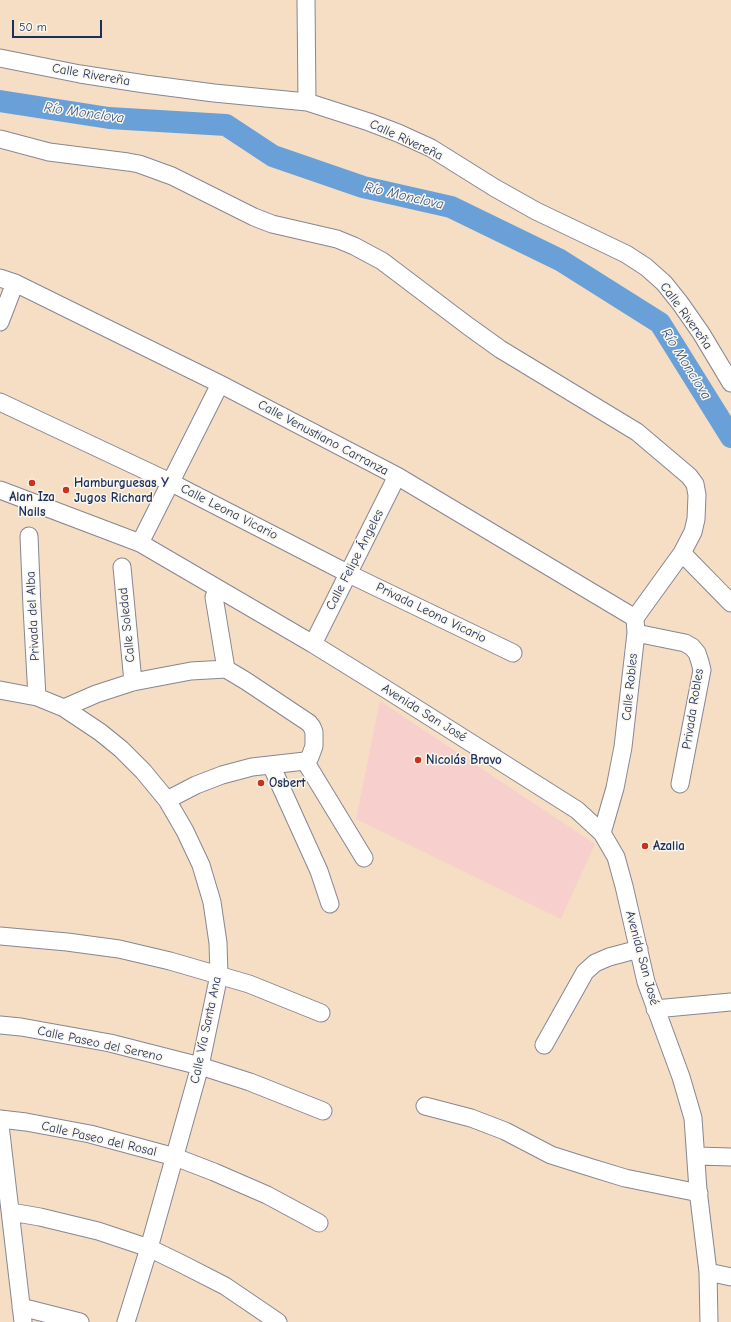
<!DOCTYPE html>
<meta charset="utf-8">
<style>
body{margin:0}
#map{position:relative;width:731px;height:1322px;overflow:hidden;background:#f5dec4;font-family:"Comic Neue",sans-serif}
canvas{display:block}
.scale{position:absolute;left:12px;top:20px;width:90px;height:18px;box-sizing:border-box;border:2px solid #1b2f5e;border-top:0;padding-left:5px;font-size:12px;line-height:14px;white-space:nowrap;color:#1b2f5e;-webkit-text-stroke:3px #fbf7ec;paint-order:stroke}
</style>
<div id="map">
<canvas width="731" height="1322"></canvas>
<div class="scale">50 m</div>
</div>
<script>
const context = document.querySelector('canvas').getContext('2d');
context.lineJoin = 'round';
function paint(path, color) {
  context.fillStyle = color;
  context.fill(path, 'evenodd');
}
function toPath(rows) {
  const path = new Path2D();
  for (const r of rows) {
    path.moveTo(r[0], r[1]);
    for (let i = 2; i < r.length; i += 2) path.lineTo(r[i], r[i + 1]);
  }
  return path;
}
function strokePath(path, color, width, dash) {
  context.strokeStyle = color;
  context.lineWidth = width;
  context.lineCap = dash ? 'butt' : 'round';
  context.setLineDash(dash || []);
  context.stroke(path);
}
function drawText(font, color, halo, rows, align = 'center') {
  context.font = font + ' "Comic Neue",sans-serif';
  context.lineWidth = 3;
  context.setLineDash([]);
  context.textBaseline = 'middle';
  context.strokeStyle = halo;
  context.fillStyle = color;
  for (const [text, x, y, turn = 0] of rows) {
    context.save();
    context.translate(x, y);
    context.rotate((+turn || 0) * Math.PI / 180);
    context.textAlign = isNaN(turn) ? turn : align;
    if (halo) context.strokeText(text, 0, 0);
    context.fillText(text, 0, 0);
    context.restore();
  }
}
paint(toPath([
 [380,701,595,844,561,919,356,819]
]), '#f7d0cd');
strokePath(toPath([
 [0,101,109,118,226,125,273,156,363,187,451,207,560,260,660,323,731,437]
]), '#69a0d7', 22);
const minor = toPath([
 [306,0,307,102],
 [0,58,80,74,145,84,214,93,307,102,369,122,398,133,431,148,495,188,536,211,626,254,646,267,664,283,680,303,701,333,731,383],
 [0,139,49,152,128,162,139,164,172,176,254,217,272,224,337,239,354,246,382,261,468,326,500,349,637,432,689,476,695,484,697,495,696,519,693,532,682,553,635,618,636,633,623,747,615,788,602,833],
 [0,278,15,283,220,384,397,476,635,618],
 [0,322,15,283],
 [0,402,170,482,349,574,513,653],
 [0,490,140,543,313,644,389,691,577,810,602,833,616,857,624,886,646,982,681,1077,693,1118,698,1190,708,1272,709,1322],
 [29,536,32,607,37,697],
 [140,543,220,384],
 [682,553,731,603],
 [122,567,133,682],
 [214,597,226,669],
 [636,633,685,643,692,647,697,653,700,662,702,670,680,784],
 [313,644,397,476],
 [0,690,37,697,64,708,100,732,121,749,143,771,167,800,185,831,201,865,212,902,218,943,219,975,200,1066,149,1248,126,1322],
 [64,708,96,694,133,682,191,671,226,669,246,681,309,723,312,727,314,732,314,746,310,757,305,761,252,767,222,775,196,785,167,800],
 [305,761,364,858],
 [271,765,319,871,330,904],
 [0,936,67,942,119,949,170,961,249,984,321,1013],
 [655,1009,731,1002],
 [0,1025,21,1027,110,1043,200,1066,250,1082,323,1111],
 [544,1045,585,972,595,963,609,957,639,949],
 [425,1106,471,1118,505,1131,551,1155,589,1167,625,1178,699,1193],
 [0,1119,26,1122,90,1134,175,1157,214,1172,267,1195,319,1223],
 [0,1125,23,1322],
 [697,1156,731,1157],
 [11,1212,40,1217,98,1231,149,1248,182,1264,225,1286,278,1322],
 [708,1272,731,1277],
 [21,1307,80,1322]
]);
strokePath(minor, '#888691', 19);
strokePath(minor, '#fff', 17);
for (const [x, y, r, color] of [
 [32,483,4,"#c8321e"],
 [66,490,4,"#c8321e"],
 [418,760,4,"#c8321e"],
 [261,783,4,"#c8321e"],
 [645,846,4,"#c8321e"]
]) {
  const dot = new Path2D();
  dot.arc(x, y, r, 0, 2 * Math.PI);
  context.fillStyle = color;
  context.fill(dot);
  strokePath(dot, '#fbf7ec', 1.5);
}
drawText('13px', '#1b2f5e', '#fbf7ec', [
 ["Calle Rivereña",91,75,10],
 ["Calle Rivereña",406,140,25],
 ["Calle Rivereña",686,316,54],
 ["Calle Venustiano Carranza",323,438,28],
 ["Calle Leona Vicario",229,512,27],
 ["Calle Felipe Ángeles",355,560,-63],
 ["Privada Leona Vicario",431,613,26],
 ["Privada del Alba",33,616,-93],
 ["Calle Soledad",127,625,-96],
 ["Calle Robles",630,687,-84],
 ["Privada Robles",693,709,-81],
 ["Avenida San José",424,713,32],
 ["Avenida San José",642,958,75],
 ["Calle Vía Santa Ana",206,1030,-78],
 ["Calle Paseo del Sereno",100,1044,12],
 ["Calle Paseo del Rosal",99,1139,13]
]);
drawText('bold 13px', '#1b2f5e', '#fbf7ec', [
 ["Hamburguesas Y",74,483],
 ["Jugos Richard",74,498],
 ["Alan Iza",32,497,"center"],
 ["Nails",32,512,"center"],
 ["Nicolás Bravo",426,760],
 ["Osbert",269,783],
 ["Azalia",653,846]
], 'left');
drawText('italic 14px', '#365788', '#fbf7ec', [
 ["Río Monclova",84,113,8],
 ["Río Monclova",404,196,13],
 ["Río Monclova",686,364,58]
]);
</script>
